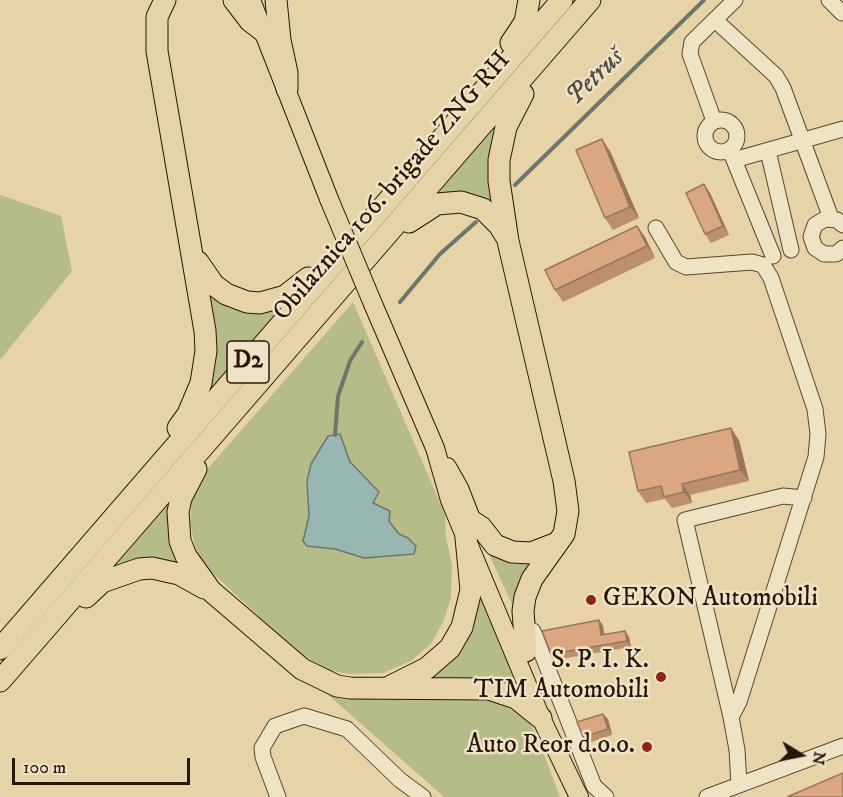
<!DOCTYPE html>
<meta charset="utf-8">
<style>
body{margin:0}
#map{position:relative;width:843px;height:797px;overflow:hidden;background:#e6d4a8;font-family:"IM FELL DW Pica",serif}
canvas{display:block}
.north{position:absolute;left:771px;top:725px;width:60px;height:60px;-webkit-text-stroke:4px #efe3c6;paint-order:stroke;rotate:100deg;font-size:16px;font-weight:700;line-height:24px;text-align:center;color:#28150b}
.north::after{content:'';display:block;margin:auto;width:21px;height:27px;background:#28150b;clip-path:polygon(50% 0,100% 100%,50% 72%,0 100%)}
.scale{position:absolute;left:12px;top:758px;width:178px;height:27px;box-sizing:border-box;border:3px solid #28150b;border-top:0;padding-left:8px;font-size:18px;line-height:21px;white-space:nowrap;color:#28150b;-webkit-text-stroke:4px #efe3c6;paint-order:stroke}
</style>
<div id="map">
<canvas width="843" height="797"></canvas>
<div class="north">N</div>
<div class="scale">100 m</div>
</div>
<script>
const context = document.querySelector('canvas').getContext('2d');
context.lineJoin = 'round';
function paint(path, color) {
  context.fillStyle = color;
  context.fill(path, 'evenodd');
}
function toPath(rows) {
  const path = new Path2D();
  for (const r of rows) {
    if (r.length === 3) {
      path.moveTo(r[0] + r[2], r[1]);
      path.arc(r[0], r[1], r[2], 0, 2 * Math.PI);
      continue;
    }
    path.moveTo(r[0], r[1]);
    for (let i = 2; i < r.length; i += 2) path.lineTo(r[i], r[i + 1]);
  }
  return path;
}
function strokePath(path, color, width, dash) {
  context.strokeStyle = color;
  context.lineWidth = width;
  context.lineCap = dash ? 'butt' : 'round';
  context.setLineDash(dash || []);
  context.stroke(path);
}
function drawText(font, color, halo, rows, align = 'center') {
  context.font = font + ' "IM FELL DW Pica",serif';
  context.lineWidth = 5;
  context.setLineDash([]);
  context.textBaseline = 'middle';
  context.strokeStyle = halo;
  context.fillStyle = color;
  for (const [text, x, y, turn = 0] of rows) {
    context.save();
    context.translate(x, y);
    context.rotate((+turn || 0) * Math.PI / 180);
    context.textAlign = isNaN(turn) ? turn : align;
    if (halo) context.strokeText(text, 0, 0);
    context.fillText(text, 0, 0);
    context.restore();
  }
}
paint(toPath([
 [506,106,499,208,430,199],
 [0,195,61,216,72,271,0,360],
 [201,284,289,301,200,409],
 [353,302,445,514,446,537,452,565,451,598,443,622,431,644,411,661,383,673,349,674,328,670,297,652,205,566,195,546,190,523,192,497,204,473],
 [169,495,187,566,105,572],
 [486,548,539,556,517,615],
 [480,584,527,695,416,685],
 [317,685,498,699,498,703,526,717,536,733,560,797,444,797]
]), '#b6bc87');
const water = toPath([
 [340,434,350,462,379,492,373,503,390,511,389,521,399,534,408,538,416,546,414,554,364,558,335,549,307,546,303,541,309,516,307,481,311,464,328,436,340,434]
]);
paint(water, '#99b7b1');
strokePath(water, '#6c766f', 1.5);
strokePath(toPath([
 [515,185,704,0],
 [400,302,440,254,476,222],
 [335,435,338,396,350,361,362,342]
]), '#6c766f', 4);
const minor = toPath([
 [829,0,842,13],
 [715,20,776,76,783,88,831,218],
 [721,136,16],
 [714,121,690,54,692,42,735,0],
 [730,149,734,160,843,129],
 [768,151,791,250],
 [734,160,773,256],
 [843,225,837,220,825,219,815,225,811,237,815,248,824,254,836,254,843,248],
 [656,228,676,262,686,267,752,262,763,265,771,278,815,409,818,434,816,457,739,702,731,717],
 [533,631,594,786,606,797],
 [739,785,737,750,731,717,685,520,783,496,804,498],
 [278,797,263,757,262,748,275,726,304,716,347,729,400,780,423,797],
 [707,797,843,746]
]);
const major = toPath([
 [251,0,329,199],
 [373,304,435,448,450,500,541,718,579,797],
 [447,467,459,488,475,529]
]);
const highway = toPath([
 [165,0,157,17,157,51,205,331,206,351,201,383,188,414,178,428],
 [234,0,250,21,263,31],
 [276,0,280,40,287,73,287,89],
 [511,43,525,22,529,0],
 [523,94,506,127,499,160,499,181,508,241,564,481,568,511,564,534,532,579,525,597,523,611,526,651],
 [409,222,437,204,461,202,483,209,499,225,507,238],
 [198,262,214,285,226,294,247,302,260,303,285,296,308,278],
 [196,469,181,498,178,512,180,541,186,556,211,591,302,669,337,686,350,688,489,689,516,698,541,718],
 [473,522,481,527,495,545,512,552,531,553,557,543],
 [86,597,102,582,139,569,152,568,179,574,204,588],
 [0,649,562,0],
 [0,681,590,0],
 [391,686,427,668,450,648,462,627,471,590,466,538]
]);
strokePath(minor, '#584532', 17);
strokePath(major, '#28150b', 20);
strokePath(highway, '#28150b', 23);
strokePath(minor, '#efe3c6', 15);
strokePath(major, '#e6d4a8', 18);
strokePath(highway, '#e6d4a8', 21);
const majorBridge = toPath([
 [329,199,373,304]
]);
strokePath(majorBridge, '#28150b', 20, []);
strokePath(majorBridge, '#e6d4a8', 18);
paint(toPath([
 [610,151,639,218,613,230,605,218],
 [704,184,710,193,729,235,711,243,705,234],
 [637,226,645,237,655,258,563,302,555,290],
 [739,440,749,481,690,495,692,503,672,508,665,499,646,503,638,491],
 [599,620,603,626,604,634,625,631,629,637,631,647,555,660,551,654],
 [608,719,612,735,588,743,583,737]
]), '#bc906e');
paint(toPath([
 [602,139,610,151,639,218,630,207],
 [704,184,710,193,729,235,723,226],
 [637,226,645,237,655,258,647,246],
 [731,428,739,440,749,481,740,470],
 [682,484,690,495,692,503,684,492],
 [599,620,603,626,605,641,601,635],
 [625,631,629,637,631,647,627,641],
 [603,714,608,719,612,735,608,729]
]), '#99755a');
const building = toPath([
 [602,139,630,207,605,218,576,150,602,139],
 [704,184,723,226,705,234,686,193,704,184],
 [637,226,647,246,555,290,545,270,637,226],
 [731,428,740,470,682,484,684,492,664,497,661,486,638,491,629,452,731,428],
 [599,620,601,635,625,631,627,641,551,654,542,631,599,620],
 [603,714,608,729,583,737,577,722,603,714],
 [843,773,843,797,787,797,843,773]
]);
paint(building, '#dba780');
strokePath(building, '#99755a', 1.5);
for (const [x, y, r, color] of [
 [591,600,6,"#8f2418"],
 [661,677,6,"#8f2418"],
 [647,747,6,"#8f2418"]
]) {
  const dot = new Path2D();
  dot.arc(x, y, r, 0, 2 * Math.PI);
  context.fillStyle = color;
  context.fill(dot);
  strokePath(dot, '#efe3c6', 2);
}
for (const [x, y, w] of [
 [248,362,42]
]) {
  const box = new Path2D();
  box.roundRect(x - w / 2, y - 21, w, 42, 4.5);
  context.fillStyle = '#efe3c6';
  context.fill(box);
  strokePath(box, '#28150b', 1.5);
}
drawText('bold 24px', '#28150b', null, [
 ["D2",248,362]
]);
drawText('26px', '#28150b', '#efe3c6', [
 ["Obilaznica 106. brigade ZNG RH",393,187,-49]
]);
drawText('26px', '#28150b', '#efe3c6', [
 ["GEKON Automobili",603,600,"left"],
 ["S. P. I. K.",649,662],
 ["TIM Automobili",649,692],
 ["Auto Reor d.o.o.",635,747]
], 'right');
drawText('italic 27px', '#504e45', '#efe3c6', [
 ["Petruš",596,78,-44]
]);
</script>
